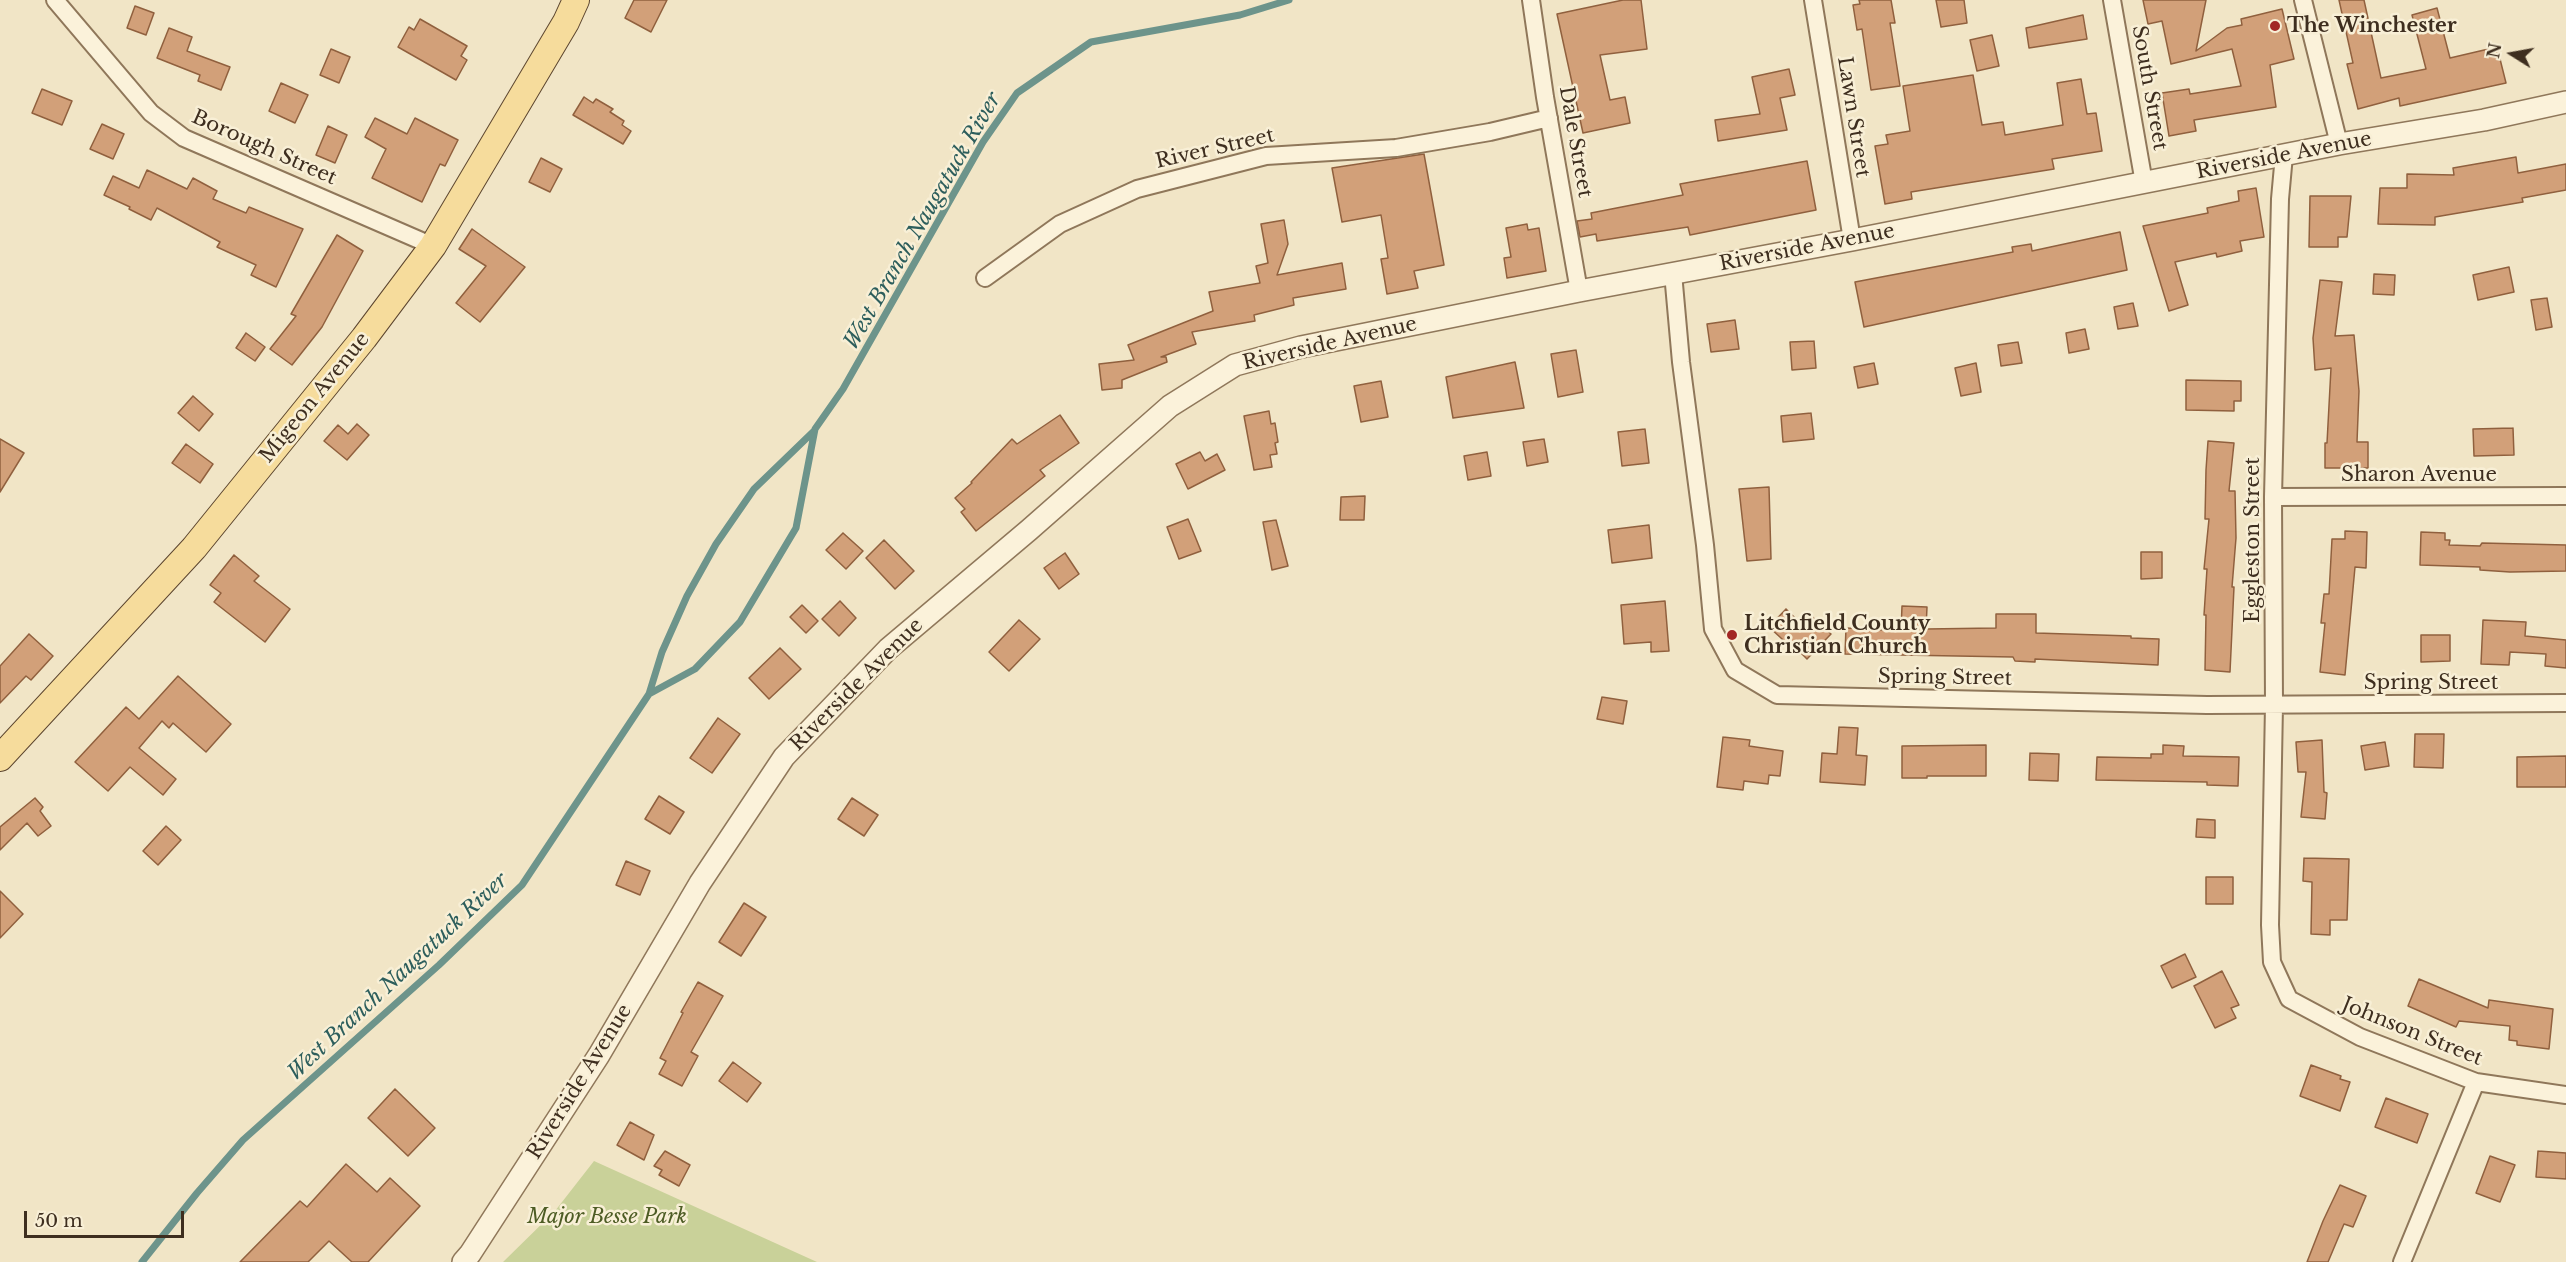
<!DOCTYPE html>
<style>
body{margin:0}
#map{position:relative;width:2566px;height:1262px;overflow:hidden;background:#f1e5c6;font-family:"Libre Baskerville",serif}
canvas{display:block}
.north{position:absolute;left:2482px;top:24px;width:60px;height:60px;-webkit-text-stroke:4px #f8efd6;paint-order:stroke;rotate:281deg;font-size:16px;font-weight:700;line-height:24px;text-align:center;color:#3e2e1f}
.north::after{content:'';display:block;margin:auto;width:21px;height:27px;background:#3e2e1f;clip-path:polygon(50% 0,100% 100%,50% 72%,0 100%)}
.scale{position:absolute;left:24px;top:1211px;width:160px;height:27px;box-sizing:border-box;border:3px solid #3e2e1f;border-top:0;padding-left:8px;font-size:18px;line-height:21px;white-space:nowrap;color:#3e2e1f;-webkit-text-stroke:4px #f8efd6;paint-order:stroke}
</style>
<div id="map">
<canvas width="2566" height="1262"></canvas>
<div class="north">N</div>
<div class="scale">50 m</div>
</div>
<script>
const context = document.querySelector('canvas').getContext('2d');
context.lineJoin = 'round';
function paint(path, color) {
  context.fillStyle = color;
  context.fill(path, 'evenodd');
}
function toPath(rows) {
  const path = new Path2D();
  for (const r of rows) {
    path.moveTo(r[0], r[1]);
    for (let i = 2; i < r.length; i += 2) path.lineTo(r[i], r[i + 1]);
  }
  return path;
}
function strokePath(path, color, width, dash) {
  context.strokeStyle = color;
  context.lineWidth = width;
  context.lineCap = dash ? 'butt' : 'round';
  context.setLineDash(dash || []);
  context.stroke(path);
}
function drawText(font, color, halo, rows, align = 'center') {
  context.font = font + ' "Libre Baskerville",serif';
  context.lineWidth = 5;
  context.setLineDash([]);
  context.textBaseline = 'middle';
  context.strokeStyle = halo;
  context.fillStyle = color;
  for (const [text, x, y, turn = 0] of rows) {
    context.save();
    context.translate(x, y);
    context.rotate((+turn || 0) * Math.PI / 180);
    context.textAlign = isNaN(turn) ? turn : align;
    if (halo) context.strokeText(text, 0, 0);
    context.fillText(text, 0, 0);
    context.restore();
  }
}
paint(toPath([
 [594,1161,817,1262,503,1262,555,1211]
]), '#c9d199');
strokePath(toPath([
 [649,694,662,652,687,596,716,544,754,489,814,431],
 [142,1262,197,1193,243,1140,439,965,522,885,649,694,695,669,740,622,796,528,815,429,843,389,983,142,1017,93,1091,42,1240,15,1289,0]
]), '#6d948b', 7);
const building = toPath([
 [634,0,667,0,651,32,625,18,634,0],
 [1623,0,1641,0,1647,49,1600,55,1610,100,1625,97,1630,123,1583,133,1557,14,1623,0],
 [1859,0,1891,0,1895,23,1890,23,1900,86,1871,90,1862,29,1857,30,1853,5,1860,4,1859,0],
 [1936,0,1964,0,1967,23,1941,27,1936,0],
 [2143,0,2206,0,2196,51,2227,28,2242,25,2241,19,2282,9,2294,59,2270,65,2276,107,2194,120,2196,131,2169,136,2162,93,2189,89,2190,94,2241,86,2232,49,2171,64,2162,21,2148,24,2143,0],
 [2339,0,2364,0,2381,78,2426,69,2412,15,2437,8,2450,58,2497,47,2506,83,2400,106,2399,98,2358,109,2347,64,2353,63,2339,0],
 [135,6,154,13,146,35,127,28,135,6],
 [2083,15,2087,39,2029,48,2026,28,2083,15],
 [420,19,467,46,461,56,467,60,456,80,398,47,409,27,414,30,420,19],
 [169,28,192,37,187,51,230,67,221,90,198,81,200,75,157,58,169,28],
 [1992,35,1999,66,1977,71,1970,40,1992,35],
 [331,49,350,57,339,83,320,75,331,49],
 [1789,69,1795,95,1780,98,1787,130,1718,141,1715,120,1760,114,1752,77,1789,69],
 [1973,75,1982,125,2003,122,2005,135,2063,125,2057,83,2081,79,2087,114,2096,113,2102,151,2052,159,2054,169,1911,192,1912,199,1885,204,1875,146,1888,144,1886,135,1910,131,1903,86,1973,75],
 [281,83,308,95,295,123,269,111,281,83],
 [42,89,72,101,62,125,32,113,42,89],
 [584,97,593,103,596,99,613,109,610,112,624,121,622,125,631,131,623,144,573,115,584,97],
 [375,118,407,134,415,118,458,140,445,166,440,164,422,202,372,178,386,149,365,137,375,118],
 [102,124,124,134,113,159,90,149,102,124],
 [328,126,347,135,335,163,316,155,328,126],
 [1424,154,1444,265,1414,271,1418,288,1387,294,1381,259,1388,258,1381,215,1342,222,1332,168,1424,154],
 [2516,157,2518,173,2566,164,2566,190,2522,198,2523,202,2435,217,2435,225,2378,224,2380,188,2407,188,2407,174,2454,175,2453,168,2516,157],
 [541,158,562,169,550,192,529,182,541,158],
 [1807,161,1816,210,1690,235,1688,227,1597,241,1596,234,1580,237,1577,221,1592,219,1591,213,1683,195,1680,184,1807,161],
 [147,170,187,189,193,178,217,191,213,199,246,213,249,207,303,229,276,287,251,275,256,265,217,247,220,242,157,208,151,220,129,209,130,207,104,195,113,176,139,188,147,170],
 [2256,188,2264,237,2240,241,2242,251,2217,257,2216,253,2175,262,2188,305,2169,311,2143,226,2208,213,2207,208,2239,201,2238,191,2256,188],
 [2310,196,2351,196,2347,237,2338,237,2338,247,2309,247,2310,196],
 [1284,220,1288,244,1277,275,1342,263,1346,289,1293,298,1294,305,1254,315,1255,321,1192,332,1196,344,1161,357,1166,357,1167,362,1122,380,1122,388,1102,390,1099,364,1134,360,1128,345,1213,311,1209,292,1260,283,1256,266,1268,263,1261,224,1284,220],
 [1527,224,1528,230,1539,228,1546,271,1507,278,1504,258,1511,257,1506,228,1527,224],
 [472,229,525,267,480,322,456,303,486,266,459,249,472,229],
 [2120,232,2127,270,1864,327,1855,282,2013,252,2012,247,2031,244,2032,251,2120,232],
 [337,235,363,251,322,327,292,365,270,349,296,316,291,314,337,235],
 [2509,267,2514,292,2478,300,2473,275,2509,267],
 [2374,274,2395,275,2394,295,2373,294,2374,274],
 [2320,280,2342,282,2335,336,2354,335,2359,391,2357,442,2368,442,2368,468,2325,468,2325,443,2327,443,2331,368,2315,370,2313,338,2320,280],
 [2547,298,2552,327,2536,330,2531,300,2547,298],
 [2133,303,2138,326,2118,329,2114,307,2133,303],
 [1735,320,1739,349,1711,352,1707,324,1735,320],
 [2085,329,2089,349,2069,353,2066,333,2085,329],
 [246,333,265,347,255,361,236,348,246,333],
 [1814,341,1816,368,1792,370,1790,342,1814,341],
 [2018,342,2022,363,2001,366,1998,345,2018,342],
 [1576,350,1583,392,1558,397,1551,354,1576,350],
 [1515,362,1524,408,1453,418,1446,377,1515,362],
 [1874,363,1878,384,1858,388,1854,367,1874,363],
 [1976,363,1981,392,1961,396,1955,368,1976,363],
 [2186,380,2241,381,2241,401,2234,401,2234,411,2186,410,2186,380],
 [1381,381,1388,417,1361,422,1354,386,1381,381],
 [193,396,213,414,199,431,178,413,193,396],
 [1269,411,1271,424,1275,423,1278,442,1275,443,1277,454,1270,455,1272,467,1254,470,1244,416,1269,411],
 [1811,413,1814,439,1783,442,1781,416,1811,413],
 [1060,415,1079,443,1040,470,1045,476,976,531,961,512,965,509,955,498,972,483,971,482,1012,439,1017,444,1060,415],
 [357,424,369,435,347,460,324,441,338,425,348,434,357,424],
 [2513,428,2514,455,2474,456,2473,429,2513,428],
 [1645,429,1649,463,1622,466,1618,432,1645,429],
 [0,439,24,453,0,492,0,439],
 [1544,439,1548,462,1527,466,1523,442,1544,439],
 [2208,441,2234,443,2229,491,2235,491,2236,538,2232,587,2234,587,2230,672,2205,670,2206,615,2204,615,2207,569,2204,569,2209,519,2205,519,2206,470,2208,441],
 [186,444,213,464,200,483,172,463,186,444],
 [1200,452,1205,461,1217,454,1225,470,1188,489,1176,464,1200,452],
 [1487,452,1491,476,1468,480,1464,456,1487,452],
 [1769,487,1771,559,1747,561,1739,489,1769,487],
 [1365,496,1364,520,1340,520,1341,497,1365,496],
 [1188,519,1201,551,1179,559,1167,527,1188,519],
 [1276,520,1288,566,1272,570,1263,522,1276,520],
 [1649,525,1652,558,1612,563,1608,530,1649,525],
 [2345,531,2367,532,2366,568,2355,567,2345,675,2320,672,2325,623,2321,623,2324,594,2329,594,2332,539,2345,539,2345,531],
 [2421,532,2445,533,2445,540,2450,540,2449,545,2480,546,2482,543,2566,545,2566,571,2510,572,2480,570,2480,567,2420,565,2421,532],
 [843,533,863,551,846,569,826,550,843,533],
 [884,540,914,571,895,589,866,558,884,540],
 [2141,552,2162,552,2162,578,2141,579,2141,552],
 [1065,553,1079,574,1059,589,1044,568,1065,553],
 [234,555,259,576,254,581,290,609,265,642,214,602,221,593,210,585,234,555],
 [840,601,856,618,839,636,822,619,840,601],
 [1665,601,1669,651,1651,652,1651,642,1624,644,1621,605,1665,601],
 [802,605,818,621,806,633,790,617,802,605],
 [1902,606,1927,607,1926,629,1996,628,1996,614,2036,614,2036,633,2131,636,2131,638,2159,639,2158,665,2035,659,2035,662,2015,661,2013,657,1845,654,1846,628,1901,631,1902,606],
 [1786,609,1799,622,1808,613,1831,634,1807,659,1796,648,1794,650,1769,627,1786,609],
 [1019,620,1040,639,1009,671,989,652,1019,620],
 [2483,620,2526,622,2525,636,2566,640,2566,668,2545,666,2546,654,2510,652,2509,665,2481,664,2483,620],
 [29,634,53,656,31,680,26,676,0,703,0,666,29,634],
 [2421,635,2450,635,2450,661,2421,662,2421,635],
 [780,648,801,669,769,699,749,678,780,648],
 [178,676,231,724,206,752,173,723,169,728,162,721,139,748,176,779,163,795,130,767,108,791,75,762,126,707,139,719,178,676],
 [1602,697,1627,701,1623,724,1597,719,1602,697],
 [718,718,740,734,712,773,690,758,718,718],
 [1839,727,1858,728,1856,755,1867,756,1865,785,1820,782,1822,753,1837,754,1839,727],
 [2415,734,2444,734,2443,768,2414,767,2415,734],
 [1723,737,1750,740,1749,746,1783,751,1780,776,1769,775,1768,784,1744,781,1743,790,1717,787,1723,737],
 [2322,740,2324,792,2327,793,2325,819,2301,817,2306,772,2298,772,2296,742,2322,740],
 [2385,742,2389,766,2365,770,2361,746,2385,742],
 [1986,745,1986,776,1927,776,1927,778,1902,778,1902,746,1986,745],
 [2163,745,2184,746,2183,756,2239,757,2238,786,2207,785,2207,782,2096,780,2097,757,2151,758,2151,754,2163,754,2163,745],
 [2030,753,2059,754,2058,781,2029,780,2030,753],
 [2566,756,2566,787,2517,787,2517,757,2566,756],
 [659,796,684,812,670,834,645,819,659,796],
 [35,798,43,807,40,811,51,826,38,836,27,823,0,850,0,827,35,798],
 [852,798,878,815,864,836,838,819,852,798],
 [2197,819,2215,820,2215,838,2196,837,2197,819],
 [166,826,181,840,158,865,143,851,166,826],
 [2304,858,2349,859,2347,920,2330,920,2330,935,2311,934,2312,882,2303,881,2304,858],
 [626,861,650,871,640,895,616,885,626,861],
 [2206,877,2233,877,2233,904,2206,904,2206,877],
 [0,891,23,914,0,938,0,891],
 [744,903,766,917,741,956,719,942,744,903],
 [2185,954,2196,977,2172,988,2161,966,2185,954],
 [2222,971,2239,1005,2231,1008,2236,1018,2215,1028,2194,986,2222,971],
 [2419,979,2488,1008,2489,1000,2553,1009,2549,1049,2517,1045,2517,1041,2509,1040,2510,1026,2459,1021,2456,1027,2408,1006,2419,979],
 [698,982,723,996,691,1052,698,1056,682,1086,659,1074,666,1061,660,1058,683,1013,681,1012,698,982],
 [733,1062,761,1083,747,1102,719,1081,733,1062],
 [2311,1065,2341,1076,2340,1079,2350,1082,2340,1111,2300,1096,2311,1065],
 [395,1089,435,1128,408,1156,368,1118,395,1089],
 [2386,1098,2428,1114,2417,1143,2375,1127,2386,1098],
 [630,1122,654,1135,644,1160,617,1145,630,1122],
 [665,1151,690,1165,679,1186,659,1175,662,1170,654,1166,665,1151],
 [2538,1151,2566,1153,2566,1179,2536,1177,2538,1151],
 [2490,1156,2515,1165,2500,1202,2476,1193,2490,1156],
 [346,1164,377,1192,390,1178,420,1206,368,1262,352,1262,329,1241,308,1262,240,1262,300,1201,307,1207,346,1164],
 [2340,1185,2366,1196,2353,1227,2344,1224,2328,1262,2307,1262,2323,1221,2340,1185]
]);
paint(building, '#d2a079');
strokePath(building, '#90603e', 1.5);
const minor = toPath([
 [55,0,151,113,184,138,433,246],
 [1531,0,1545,97,1579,291],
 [1813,0,1852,240],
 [2112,0,2144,183],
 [2303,0,2339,144],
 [2284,155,2280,199,2273,497,2274,705,2270,925,2272,962,2289,999,2360,1037,2476,1082,2566,1095],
 [1673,273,1681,362,1705,545,1713,629,1735,670,1777,695,2207,705,2566,703],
 [985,278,1060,224,1137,189,1266,156,1396,148,1490,132,1549,118],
 [2273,497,2566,496],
 [2402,1262,2476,1082]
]);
const tertiary = toPath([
 [463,1262,470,1254,599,1055,700,883,784,757,888,649,1029,530,1170,406,1235,365,1301,347,1579,291,1852,240,2339,144,2484,120,2566,102]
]);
const primary = toPath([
 [0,758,194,548,364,338,433,246,566,22,576,0]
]);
strokePath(minor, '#8f775a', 20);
strokePath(tertiary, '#8f775a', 24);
strokePath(primary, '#5c452e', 28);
strokePath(minor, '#fbf2da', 16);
strokePath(tertiary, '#fbf2da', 21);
strokePath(primary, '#f6dc9c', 26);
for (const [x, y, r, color] of [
 [2275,26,6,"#a22725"],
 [1732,635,6,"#a22725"]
]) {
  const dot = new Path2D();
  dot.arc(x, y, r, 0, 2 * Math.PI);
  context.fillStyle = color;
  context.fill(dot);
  strokePath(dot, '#f8efd6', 2);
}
drawText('bold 20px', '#3e2e1f', '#f8efd6', [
 ["The Winchester",2287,26],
 ["Litchfield County",1744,624],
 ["Christian Church",1744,647]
], 'left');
drawText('20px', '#3e2e1f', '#f8efd6', [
 ["South Street",2149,88,80],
 ["Lawn Street",1853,117,81],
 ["Dale Street",1575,142,80],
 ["Borough Street",264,148,24],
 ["River Street",1215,149,-13],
 ["Riverside Avenue",2284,156,-11],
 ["Riverside Avenue",1807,248,-11],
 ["Riverside Avenue",1330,344,-13],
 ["Migeon Avenue",315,398,-51],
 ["Sharon Avenue",2419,475],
 ["Eggleston Street",2253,540,-90],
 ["Spring Street",1945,678,1],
 ["Spring Street",2431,683],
 ["Riverside Avenue",857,685,-45],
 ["Johnson Street",2412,1032,22],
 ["Riverside Avenue",580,1082,-58]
]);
drawText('italic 20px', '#4d5c24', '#f8efd6', [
 ["Major Besse Park",607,1217]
]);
drawText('italic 21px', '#2d5e5c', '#f8efd6', [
 ["West Branch Naugatuck River",923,221,-60],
 ["West Branch Naugatuck River",398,977,-43]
]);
</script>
